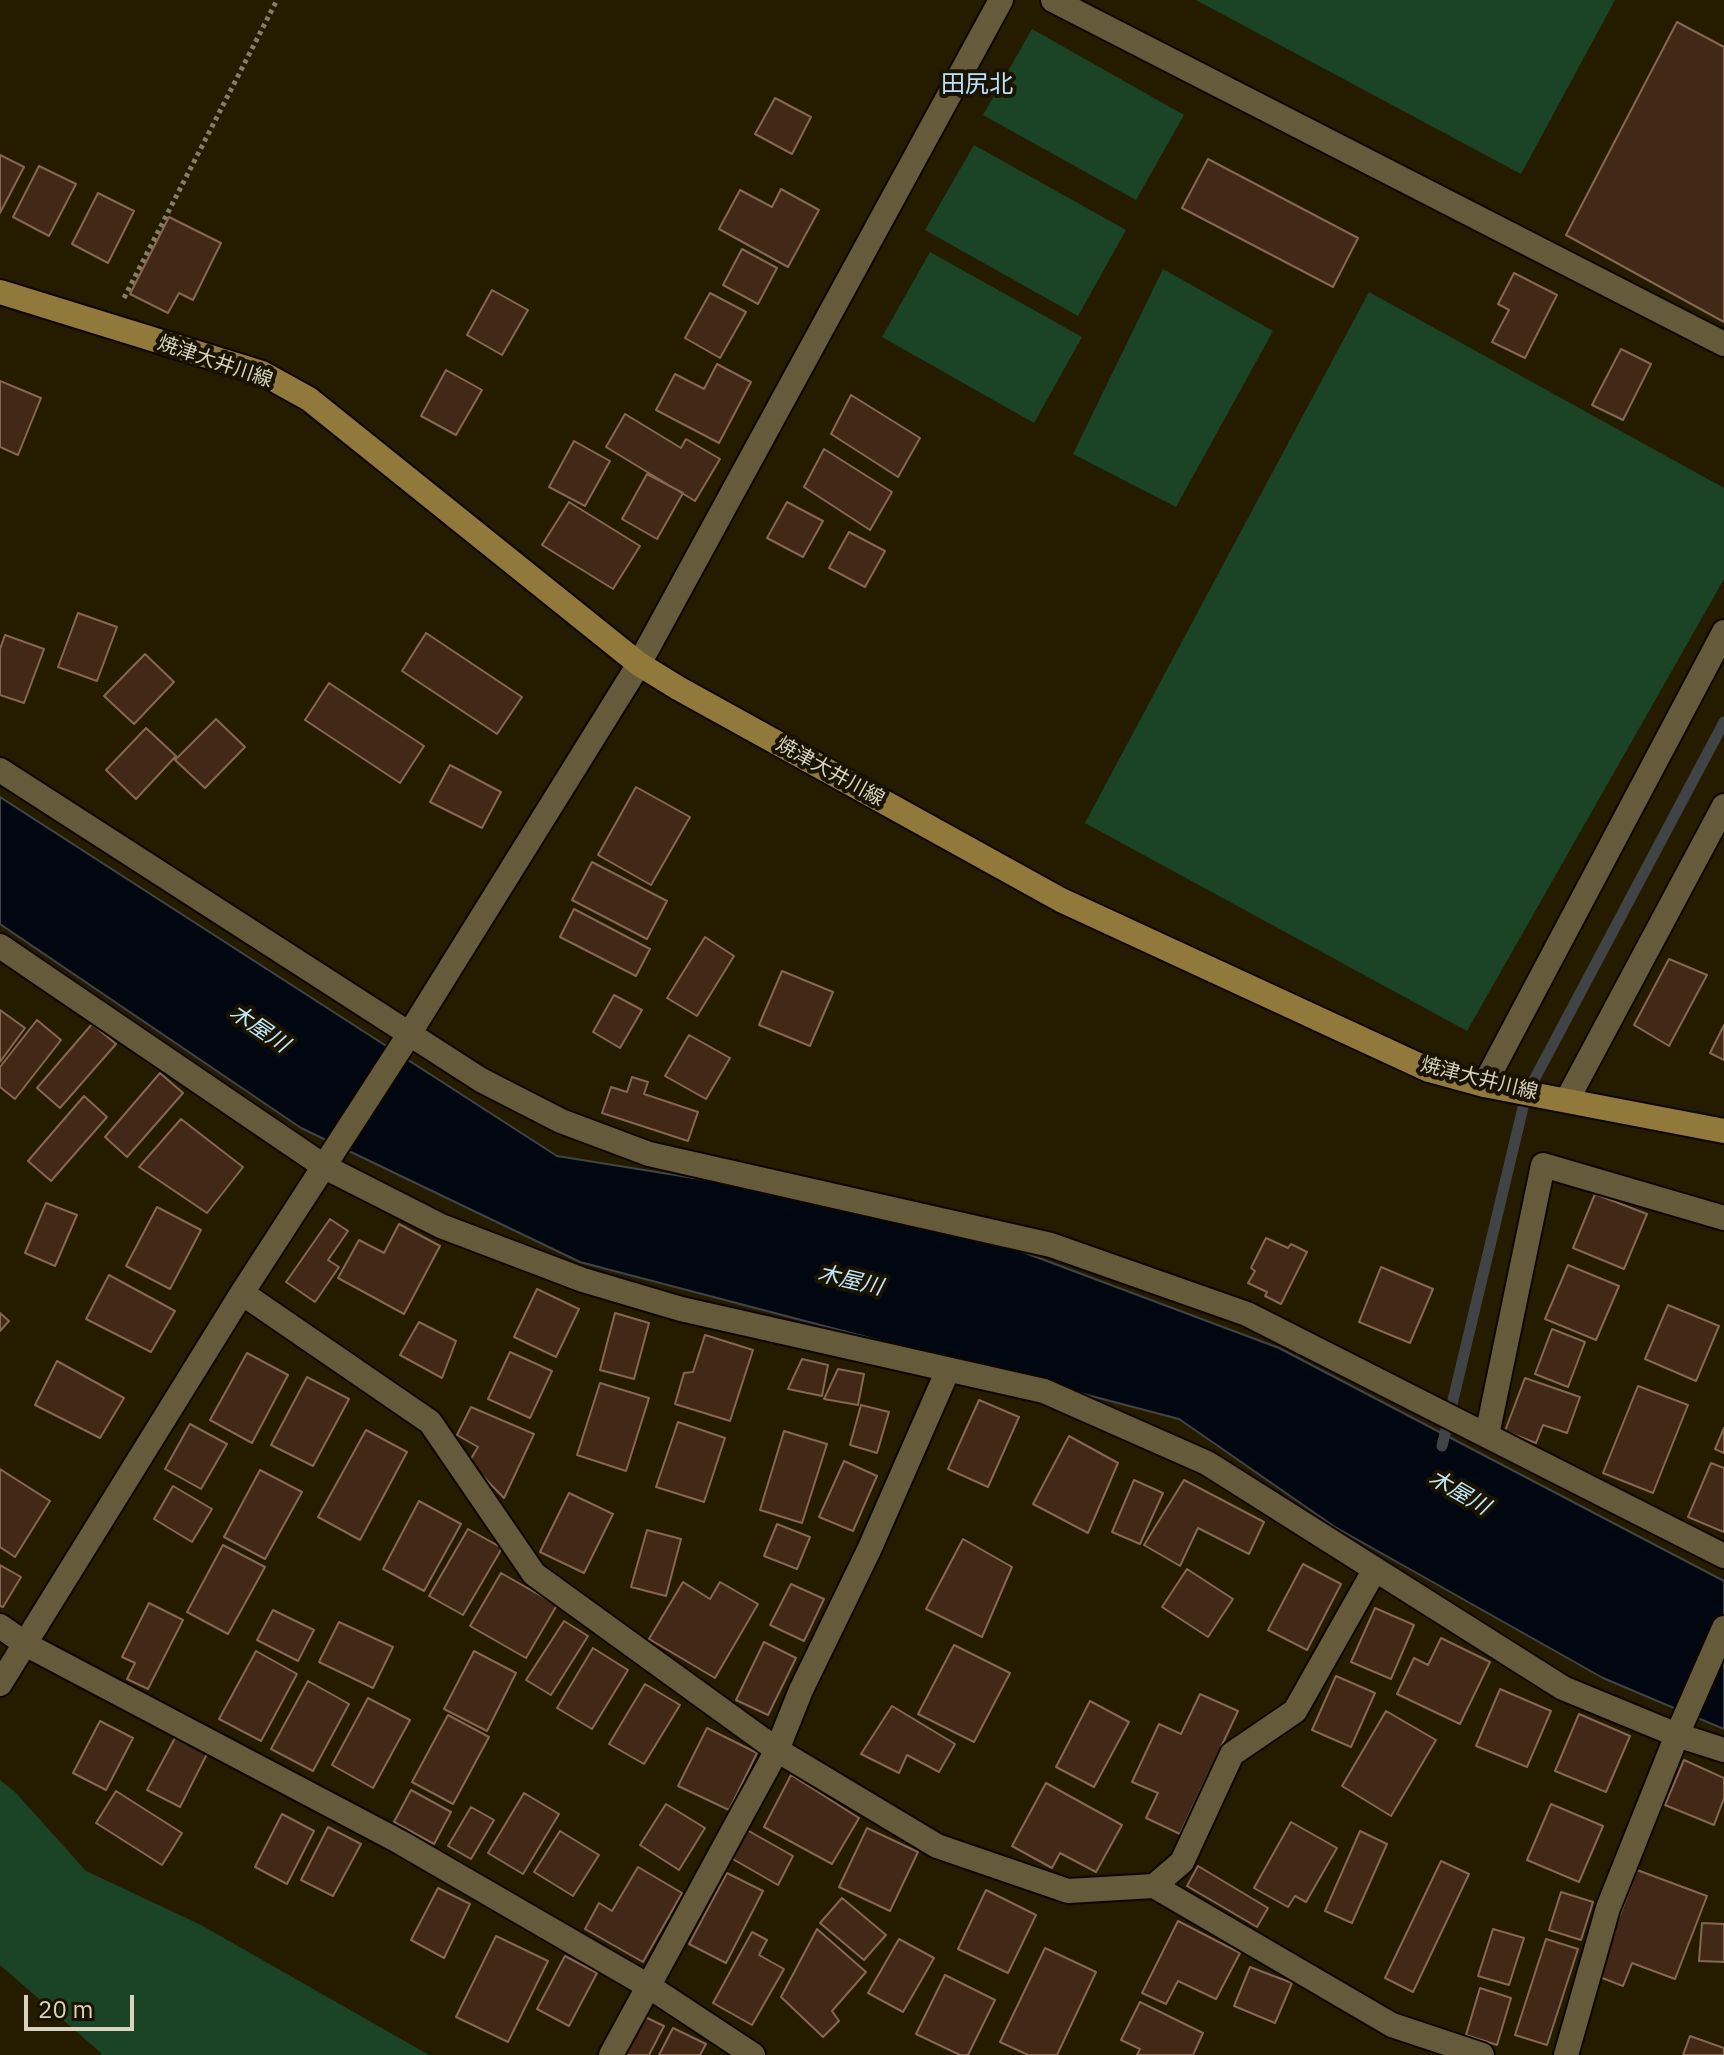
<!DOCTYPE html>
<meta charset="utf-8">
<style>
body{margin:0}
#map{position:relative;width:1724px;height:2055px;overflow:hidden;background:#251c00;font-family:"IBM Plex Sans",sans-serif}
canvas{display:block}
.scale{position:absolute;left:24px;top:1995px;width:110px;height:36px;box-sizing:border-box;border:4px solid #d8d2c1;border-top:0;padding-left:10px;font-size:24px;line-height:28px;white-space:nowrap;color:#d8d2c1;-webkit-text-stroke:6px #1a1300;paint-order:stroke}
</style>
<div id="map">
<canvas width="1724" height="2055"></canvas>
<div class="scale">20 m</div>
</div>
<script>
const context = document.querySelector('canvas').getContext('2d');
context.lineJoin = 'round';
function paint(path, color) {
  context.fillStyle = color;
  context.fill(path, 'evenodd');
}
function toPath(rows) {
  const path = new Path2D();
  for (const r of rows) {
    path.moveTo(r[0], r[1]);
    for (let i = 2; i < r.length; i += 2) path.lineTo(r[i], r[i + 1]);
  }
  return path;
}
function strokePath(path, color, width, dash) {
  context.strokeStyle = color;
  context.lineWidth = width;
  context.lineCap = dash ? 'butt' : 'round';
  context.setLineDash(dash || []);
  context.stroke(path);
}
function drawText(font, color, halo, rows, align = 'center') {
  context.font = font + ' "IBM Plex Sans","Noto Sans JP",sans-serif';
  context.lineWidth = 8;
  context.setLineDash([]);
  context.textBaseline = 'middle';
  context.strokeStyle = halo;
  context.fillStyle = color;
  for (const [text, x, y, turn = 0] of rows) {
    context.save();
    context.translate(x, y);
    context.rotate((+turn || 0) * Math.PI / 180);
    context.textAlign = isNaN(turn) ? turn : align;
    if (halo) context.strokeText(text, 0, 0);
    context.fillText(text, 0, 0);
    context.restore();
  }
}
paint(toPath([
 [1196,0,1615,0,1521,174],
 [1032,29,1184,115,1136,200,983,115],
 [974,145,1126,230,1078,316,925,230],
 [930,252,1082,337,1034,423,882,337],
 [1163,269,1273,331,1176,507,1073,454],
 [1369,292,1724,488,1724,579,1467,1031,1085,823],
 [0,1780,15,1792,86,1871,201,1925,429,2055,100,2055,101,2053,0,1965]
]), '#1a4425');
const water = toPath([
 [0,797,557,1156,924,1215,1279,1348,1724,1581,1724,1729,1603,1678,1335,1527,1179,1419,580,1262,301,1128,0,924,0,797]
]);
paint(water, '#000711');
strokePath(water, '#414446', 2);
strokePath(toPath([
 [1442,1446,1526,1095,1724,722]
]), '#414446', 11);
const building = toPath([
 [1677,22,1724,47,1724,322,1566,235,1677,22],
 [775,98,811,117,792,154,755,134,775,98],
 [0,155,24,167,0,213,0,155],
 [1208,159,1358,238,1333,287,1182,208,1208,159],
 [39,166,76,184,49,236,13,217,39,166],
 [781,189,819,210,788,267,719,229,740,190,772,207,781,189],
 [98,193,134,211,108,263,72,244,98,193],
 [169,217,221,243,193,300,179,293,168,313,130,294,169,217],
 [742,249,777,268,758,304,723,285,742,249],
 [1514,273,1557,295,1525,358,1492,342,1509,310,1498,304,1514,273],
 [492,290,528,310,502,355,467,335,492,290],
 [710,293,746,312,720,358,685,338,710,293],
 [1621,349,1651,364,1623,420,1592,405,1621,349],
 [717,364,751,382,719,443,656,410,675,374,704,389,717,364],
 [446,370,482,390,456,435,421,416,446,370],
 [0,381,41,398,18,455,0,447,0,381],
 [851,395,920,438,898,477,831,434,851,395],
 [625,414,681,448,686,439,720,459,695,501,606,447,625,414],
 [574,441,610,461,585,506,549,487,574,441],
 [824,449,892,492,870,530,804,487,824,449],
 [647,474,683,493,657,539,622,519,647,474],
 [569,502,640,546,613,589,542,545,569,502],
 [787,502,823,521,803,557,767,538,787,502],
 [849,532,885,551,865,587,829,568,849,532],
 [78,613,117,627,97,681,58,667,78,613],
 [426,633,522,697,497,734,402,671,426,633],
 [5,635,44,649,24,703,0,695,0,649,5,635],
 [145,654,174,682,134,724,104,696,145,654],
 [329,683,424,746,400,783,305,720,329,683],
 [216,719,245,747,205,788,175,760,216,719],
 [146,728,176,756,136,799,106,770,146,728],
 [450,765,501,792,482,828,430,802,450,765],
 [636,787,690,817,651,885,598,855,636,787],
 [592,862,667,901,647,939,572,900,592,862],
 [574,909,650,949,636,976,560,937,574,909],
 [705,937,734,956,697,1016,667,998,705,937],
 [1669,959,1707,975,1669,1046,1634,1025,1669,959],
 [782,971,833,992,810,1046,759,1025,782,971],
 [614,995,642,1010,620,1048,593,1032,614,995],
 [0,1010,25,1028,0,1062,0,1010],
 [37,1020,61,1040,15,1099,0,1087,0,1067,37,1020],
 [92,1024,116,1044,60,1108,37,1088,92,1024],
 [1724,1025,1724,1060,1710,1053,1724,1025],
 [689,1035,730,1058,706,1099,665,1076,689,1035],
 [160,1073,183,1093,127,1157,105,1137,160,1073],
 [632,1077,648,1082,644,1094,698,1112,688,1141,602,1113,611,1087,627,1092,632,1077],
 [84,1096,107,1117,51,1181,28,1161,84,1096],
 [181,1119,243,1167,207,1213,139,1167,181,1119],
 [1595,1194,1647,1214,1624,1269,1573,1248,1595,1194],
 [46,1203,77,1215,55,1266,25,1253,46,1203],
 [157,1207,201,1230,170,1289,126,1266,157,1207],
 [330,1219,348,1231,328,1260,339,1267,315,1302,286,1282,330,1219],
 [399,1224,440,1246,404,1314,338,1278,359,1240,384,1253,399,1224],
 [1266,1238,1288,1248,1291,1244,1307,1252,1281,1304,1265,1296,1267,1292,1248,1283,1255,1271,1251,1268,1266,1238],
 [1568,1265,1619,1286,1596,1340,1545,1319,1568,1265],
 [1381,1267,1433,1289,1410,1343,1359,1322,1381,1267],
 [109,1275,175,1311,151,1352,86,1319,109,1275],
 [537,1289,579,1309,556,1357,514,1337,537,1289],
 [1668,1305,1719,1326,1696,1381,1645,1359,1668,1305],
 [0,1313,9,1321,0,1331,0,1313],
 [615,1313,649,1323,634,1379,600,1370,615,1313],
 [419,1322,456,1341,442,1378,400,1355,419,1322],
 [1552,1329,1585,1342,1568,1387,1535,1374,1552,1329],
 [705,1335,753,1350,730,1421,675,1404,684,1373,693,1372,705,1335],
 [510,1352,552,1371,530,1418,488,1399,510,1352],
 [247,1353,288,1375,252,1443,210,1420,247,1353],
 [802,1359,828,1365,822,1396,788,1389,802,1359],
 [57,1361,124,1398,100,1438,35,1405,57,1361],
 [838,1369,864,1374,858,1405,824,1399,838,1369],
 [307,1377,349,1399,313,1466,271,1445,307,1377],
 [1525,1378,1580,1397,1567,1433,1543,1425,1536,1443,1505,1431,1525,1378],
 [600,1383,649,1398,626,1471,577,1455,600,1383],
 [1638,1386,1688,1405,1653,1493,1603,1473,1638,1386],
 [979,1400,1019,1417,988,1487,948,1469,979,1400],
 [861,1405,889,1412,877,1453,850,1445,861,1405],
 [471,1407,534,1434,504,1498,469,1462,478,1447,457,1435,471,1407],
 [678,1422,725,1438,704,1502,656,1487,678,1422],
 [190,1424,227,1444,201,1489,165,1469,190,1424],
 [1724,1428,1724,1453,1715,1449,1724,1428],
 [366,1430,407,1452,360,1540,318,1517,366,1430],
 [784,1431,827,1444,802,1523,760,1510,784,1431],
 [1069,1436,1118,1463,1088,1533,1033,1504,1069,1436],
 [844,1461,877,1476,853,1531,819,1517,844,1461],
 [1711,1463,1724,1468,1724,1532,1688,1517,1711,1463],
 [0,1469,50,1501,15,1557,0,1547,0,1469],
 [260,1470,302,1492,265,1559,224,1537,260,1470],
 [1134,1480,1163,1493,1140,1544,1112,1532,1134,1480],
 [1184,1480,1264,1522,1249,1554,1198,1528,1180,1566,1144,1545,1184,1480],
 [173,1486,212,1509,192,1542,154,1519,173,1486],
 [569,1493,613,1514,584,1573,540,1552,569,1493],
 [419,1501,461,1524,424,1591,383,1569,419,1501],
 [777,1524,810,1537,797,1569,764,1556,777,1524],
 [468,1529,502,1548,463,1615,429,1596,468,1529],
 [647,1530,681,1539,666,1596,631,1587,647,1530],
 [963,1539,1012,1567,982,1637,926,1609,963,1539],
 [223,1545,265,1567,228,1634,187,1612,223,1545],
 [1303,1564,1341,1584,1307,1650,1268,1630,1303,1564],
 [0,1565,21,1577,3,1607,0,1606,0,1565],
 [1187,1569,1233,1599,1208,1637,1162,1607,1187,1569],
 [501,1573,557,1605,526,1658,470,1626,501,1573],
 [683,1582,710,1599,720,1582,758,1604,715,1678,649,1639,683,1582],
 [791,1584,824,1599,804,1641,770,1625,791,1584],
 [149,1603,183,1620,148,1689,127,1679,135,1663,122,1657,149,1603],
 [1375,1608,1414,1625,1391,1679,1351,1662,1375,1608],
 [273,1610,314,1630,298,1661,257,1640,273,1610],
 [564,1621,588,1636,551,1695,526,1680,564,1621],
 [339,1622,393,1647,373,1688,319,1662,339,1622],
 [1441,1638,1490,1662,1460,1724,1397,1694,1414,1658,1428,1665,1441,1638],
 [764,1642,796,1658,768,1715,736,1700,764,1642],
 [954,1645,1010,1673,974,1742,918,1714,954,1645],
 [593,1648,628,1670,592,1729,557,1708,593,1648],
 [256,1651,297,1674,261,1741,219,1719,256,1651],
 [474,1651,516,1673,487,1731,444,1709,474,1651],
 [1336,1676,1375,1693,1351,1747,1312,1730,1336,1676],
 [308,1681,349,1704,313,1771,271,1749,308,1681],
 [645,1684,680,1705,644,1764,609,1744,645,1684],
 [1500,1689,1551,1711,1527,1767,1476,1746,1500,1689],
 [1200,1694,1238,1711,1180,1834,1146,1818,1158,1793,1132,1782,1159,1724,1181,1734,1200,1694],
 [368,1698,410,1720,373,1788,332,1765,368,1698],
 [1090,1701,1129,1722,1094,1787,1056,1767,1090,1701],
 [892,1706,955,1744,939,1772,907,1755,899,1773,861,1754,892,1706],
 [1386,1711,1436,1740,1391,1816,1342,1786,1386,1711],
 [1579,1714,1630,1736,1606,1792,1555,1771,1579,1714],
 [448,1715,489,1737,453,1804,412,1782,448,1715],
 [100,1721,133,1738,106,1790,73,1773,100,1721],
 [707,1728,757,1753,729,1810,678,1786,707,1728],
 [175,1738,207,1754,180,1807,147,1790,175,1738],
 [1684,1760,1724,1778,1724,1798,1714,1825,1665,1805,1684,1760],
 [791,1775,859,1818,832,1864,764,1827,791,1775],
 [1046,1783,1122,1825,1096,1872,1060,1853,1052,1868,1012,1846,1046,1783],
 [411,1790,451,1812,434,1844,394,1822,411,1790],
 [116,1791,182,1833,162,1865,96,1823,116,1791],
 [524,1793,559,1814,523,1874,488,1853,524,1793],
 [666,1804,705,1828,679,1870,640,1845,666,1804],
 [1551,1804,1603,1826,1579,1882,1527,1860,1551,1804],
 [471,1807,494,1820,471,1859,448,1846,471,1807],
 [282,1814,314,1831,287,1884,255,1867,282,1814],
 [1291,1822,1337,1848,1306,1902,1295,1896,1288,1907,1254,1888,1291,1822],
 [328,1827,361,1844,333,1896,301,1880,328,1827],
 [867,1828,918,1852,890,1911,839,1887,867,1828],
 [747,1830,793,1856,778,1885,731,1858,747,1830],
 [560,1831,599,1855,573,1896,534,1872,560,1831],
 [1360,1831,1387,1844,1352,1923,1325,1911,1360,1831],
 [1441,1861,1469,1874,1413,1992,1385,1978,1441,1861],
 [1198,1866,1268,1908,1257,1927,1187,1886,1198,1866],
 [638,1867,682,1893,643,1962,585,1929,599,1903,612,1911,638,1867],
 [1637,1870,1707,1896,1675,1979,1632,1963,1623,1986,1597,1976,1637,1870],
 [727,1873,763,1891,726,1963,689,1944,727,1873],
 [438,1888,470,1904,444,1958,411,1940,438,1888],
 [986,1890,1036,1915,1008,1973,958,1949,986,1890],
 [1561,1892,1593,1902,1581,1940,1549,1930,1561,1892],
 [842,1898,886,1935,864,1960,820,1923,842,1898],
 [1178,1921,1240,1953,1216,1999,1178,1981,1166,2004,1142,1993,1178,1921],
 [1702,1923,1724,1924,1724,1962,1699,1961,1702,1923],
 [817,1929,866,1972,832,2011,839,2021,823,2037,781,1997,817,1929],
 [1493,1929,1524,1938,1509,1985,1478,1976,1493,1929],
 [752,1932,767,1940,759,1955,784,1969,752,2025,713,2003,752,1932],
 [496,1936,548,1961,508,2042,456,2017,496,1936],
 [899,1939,934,1958,903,2012,868,1993,899,1939],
 [1546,1939,1578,1949,1547,2045,1515,2035,1546,1939],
 [1045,1948,1096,1972,1057,2055,1028,2055,1000,2042,1045,1948],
 [565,1956,597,1973,569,2026,537,2009,565,1956],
 [1250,1967,1292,1983,1275,2023,1234,2006,1250,1967],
 [945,1975,995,2000,968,2055,960,2055,916,2034,945,1975],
 [1480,1988,1511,1998,1497,2045,1466,2035,1480,1988],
 [1140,2002,1203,2033,1193,2055,1137,2055,1140,2049,1121,2040,1140,2002],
 [641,2015,664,2026,649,2055,620,2055,641,2015],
 [673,2028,706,2044,700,2055,659,2055,673,2028],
 [1690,2036,1724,2048,1724,2055,1683,2055,1690,2036]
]);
paint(building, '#422816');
strokePath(building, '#856753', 2);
const minor = toPath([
 [1053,0,1724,344],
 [0,770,481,1080,561,1121,649,1154,1051,1245,1247,1314,1724,1556],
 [0,946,325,1167,441,1226,583,1280,681,1309,1044,1391,1207,1463,1563,1688,1677,1735,1724,1750],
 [1484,1085,1724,632],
 [1567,1100,1724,806],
 [242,1293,430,1422,534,1574,777,1750,937,1846,1068,1891,1154,1886,1392,2025,1482,2055],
 [1487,1435,1543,1165,1724,1218],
 [0,1626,27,1645,400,1842,650,1987,753,2055],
 [0,1684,242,1293,403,1044,639,664,1001,0],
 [1154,1886,1182,1862,1232,1754,1295,1711,1374,1571],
 [611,2055,777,1750,801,1690,869,1550,948,1370],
 [1566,2055,1608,1908,1677,1735,1724,1628]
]);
const major = toPath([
 [0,292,262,373,309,399,639,664,678,688,1061,900,1429,1070,1484,1085,1724,1131]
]);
strokePath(minor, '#0e0600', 28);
strokePath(major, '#0e0600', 28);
strokePath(toPath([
 [124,298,277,0]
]), '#847d67', 5, [4, 4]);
strokePath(minor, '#655b3b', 24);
strokePath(major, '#90793b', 24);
drawText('20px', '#d8d2c1', '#1a1300', [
 ["焼津大井川線",215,362,19],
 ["焼津大井川線",830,772,29],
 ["焼津大井川線",1479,1079,14]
]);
drawText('italic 22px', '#c0e5fa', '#1a1300', [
 ["木屋川",259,1029,34],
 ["木屋川",850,1281,13],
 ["木屋川",1459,1493,30]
]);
drawText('24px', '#b7e1ff', '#1a1300', [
 ["田尻北",977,85]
]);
</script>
